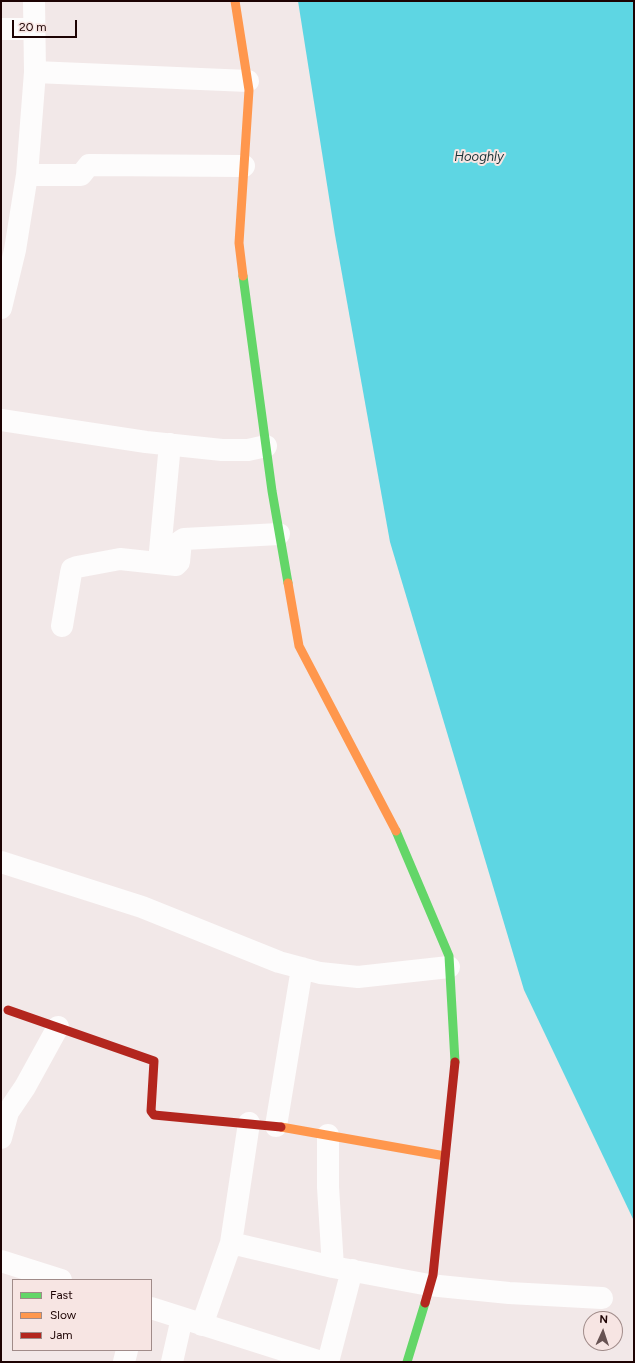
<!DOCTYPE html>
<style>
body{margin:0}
#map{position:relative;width:635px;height:1363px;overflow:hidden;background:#f2e8e8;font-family:Figtree,sans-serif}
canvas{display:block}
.frame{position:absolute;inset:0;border:2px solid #1d0303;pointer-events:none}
.legend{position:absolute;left:12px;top:1279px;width:140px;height:72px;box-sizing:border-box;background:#f7e5e3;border:1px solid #a08b89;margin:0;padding:5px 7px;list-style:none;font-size:12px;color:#1d0303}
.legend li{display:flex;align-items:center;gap:8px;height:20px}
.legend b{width:20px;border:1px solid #a08b89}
.north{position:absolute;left:583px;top:1311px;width:40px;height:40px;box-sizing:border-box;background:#f7e5e3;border:1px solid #a08b89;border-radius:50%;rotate:3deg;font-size:11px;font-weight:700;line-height:16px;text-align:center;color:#1d0303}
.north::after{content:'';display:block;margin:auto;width:14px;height:18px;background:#685353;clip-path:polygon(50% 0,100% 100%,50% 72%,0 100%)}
.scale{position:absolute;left:12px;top:20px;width:65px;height:18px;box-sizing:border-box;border:2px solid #1d0303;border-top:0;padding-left:5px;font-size:12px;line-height:14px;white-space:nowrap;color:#1d0303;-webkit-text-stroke:3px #f7e5e3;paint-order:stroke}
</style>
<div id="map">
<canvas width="635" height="1363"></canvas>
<div class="frame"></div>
<ul class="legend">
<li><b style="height:5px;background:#63d668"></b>Fast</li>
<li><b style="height:5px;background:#ff974d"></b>Slow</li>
<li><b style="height:5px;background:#b3261e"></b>Jam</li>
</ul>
<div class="north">N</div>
<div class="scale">20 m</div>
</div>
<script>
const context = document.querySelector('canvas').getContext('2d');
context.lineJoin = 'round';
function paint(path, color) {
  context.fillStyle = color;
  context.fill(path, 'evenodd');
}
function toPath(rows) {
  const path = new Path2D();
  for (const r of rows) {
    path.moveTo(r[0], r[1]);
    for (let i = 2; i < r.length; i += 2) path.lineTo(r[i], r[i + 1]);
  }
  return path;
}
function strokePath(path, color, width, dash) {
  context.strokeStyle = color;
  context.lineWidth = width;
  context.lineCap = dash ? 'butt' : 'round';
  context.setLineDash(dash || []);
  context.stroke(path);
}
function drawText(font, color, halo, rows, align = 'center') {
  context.font = font + ' Figtree,sans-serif';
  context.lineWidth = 4;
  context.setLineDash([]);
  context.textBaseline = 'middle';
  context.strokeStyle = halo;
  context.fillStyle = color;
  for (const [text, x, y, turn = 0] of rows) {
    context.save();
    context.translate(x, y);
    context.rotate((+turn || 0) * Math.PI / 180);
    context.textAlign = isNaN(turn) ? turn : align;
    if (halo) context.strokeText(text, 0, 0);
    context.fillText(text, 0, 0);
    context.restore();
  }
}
paint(toPath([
 [298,1,634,1,634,1221,524,990,390,542,335,235]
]), '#5ed6e3');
strokePath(toPath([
 [1,29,34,29],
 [35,72,248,81],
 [27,175,81,175,89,165,244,166],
 [1,308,15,250,27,175,35,72,34,1],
 [1,420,146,442,222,450,248,450,266,446],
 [159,562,170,444],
 [62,626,71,573,72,569,77,567,120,559,176,565,179,562,181,541,184,539,279,534],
 [1,862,142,907,279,962,320,973,358,977,449,967],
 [276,1126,302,968],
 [328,1135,328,1187,333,1267],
 [1,1138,8,1112,25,1087,58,1027],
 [231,1243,333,1267,429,1285,509,1293,602,1298],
 [1,1261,61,1280],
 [151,1308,321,1362],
 [202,1325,231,1243,249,1123],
 [124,1362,127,1350],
 [172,1362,182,1318],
 [328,1362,352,1270]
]), '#fdfcfc', 22);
strokePath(toPath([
 [243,276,272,491,288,583],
 [396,831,449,956,455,1062],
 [407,1362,425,1303]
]), '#63d668', 9);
strokePath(toPath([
 [235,1,249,90,239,243,243,276],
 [288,583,299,646,396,831],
 [281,1127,445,1156]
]), '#ff974d', 9);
strokePath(toPath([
 [8,1010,154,1061,151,1111,154,1115,281,1127],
 [425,1303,433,1275,455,1062]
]), '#b3261e', 9);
drawText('italic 13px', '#193236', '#f7e5e3', [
 ["Hooghly",479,157]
]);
</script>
